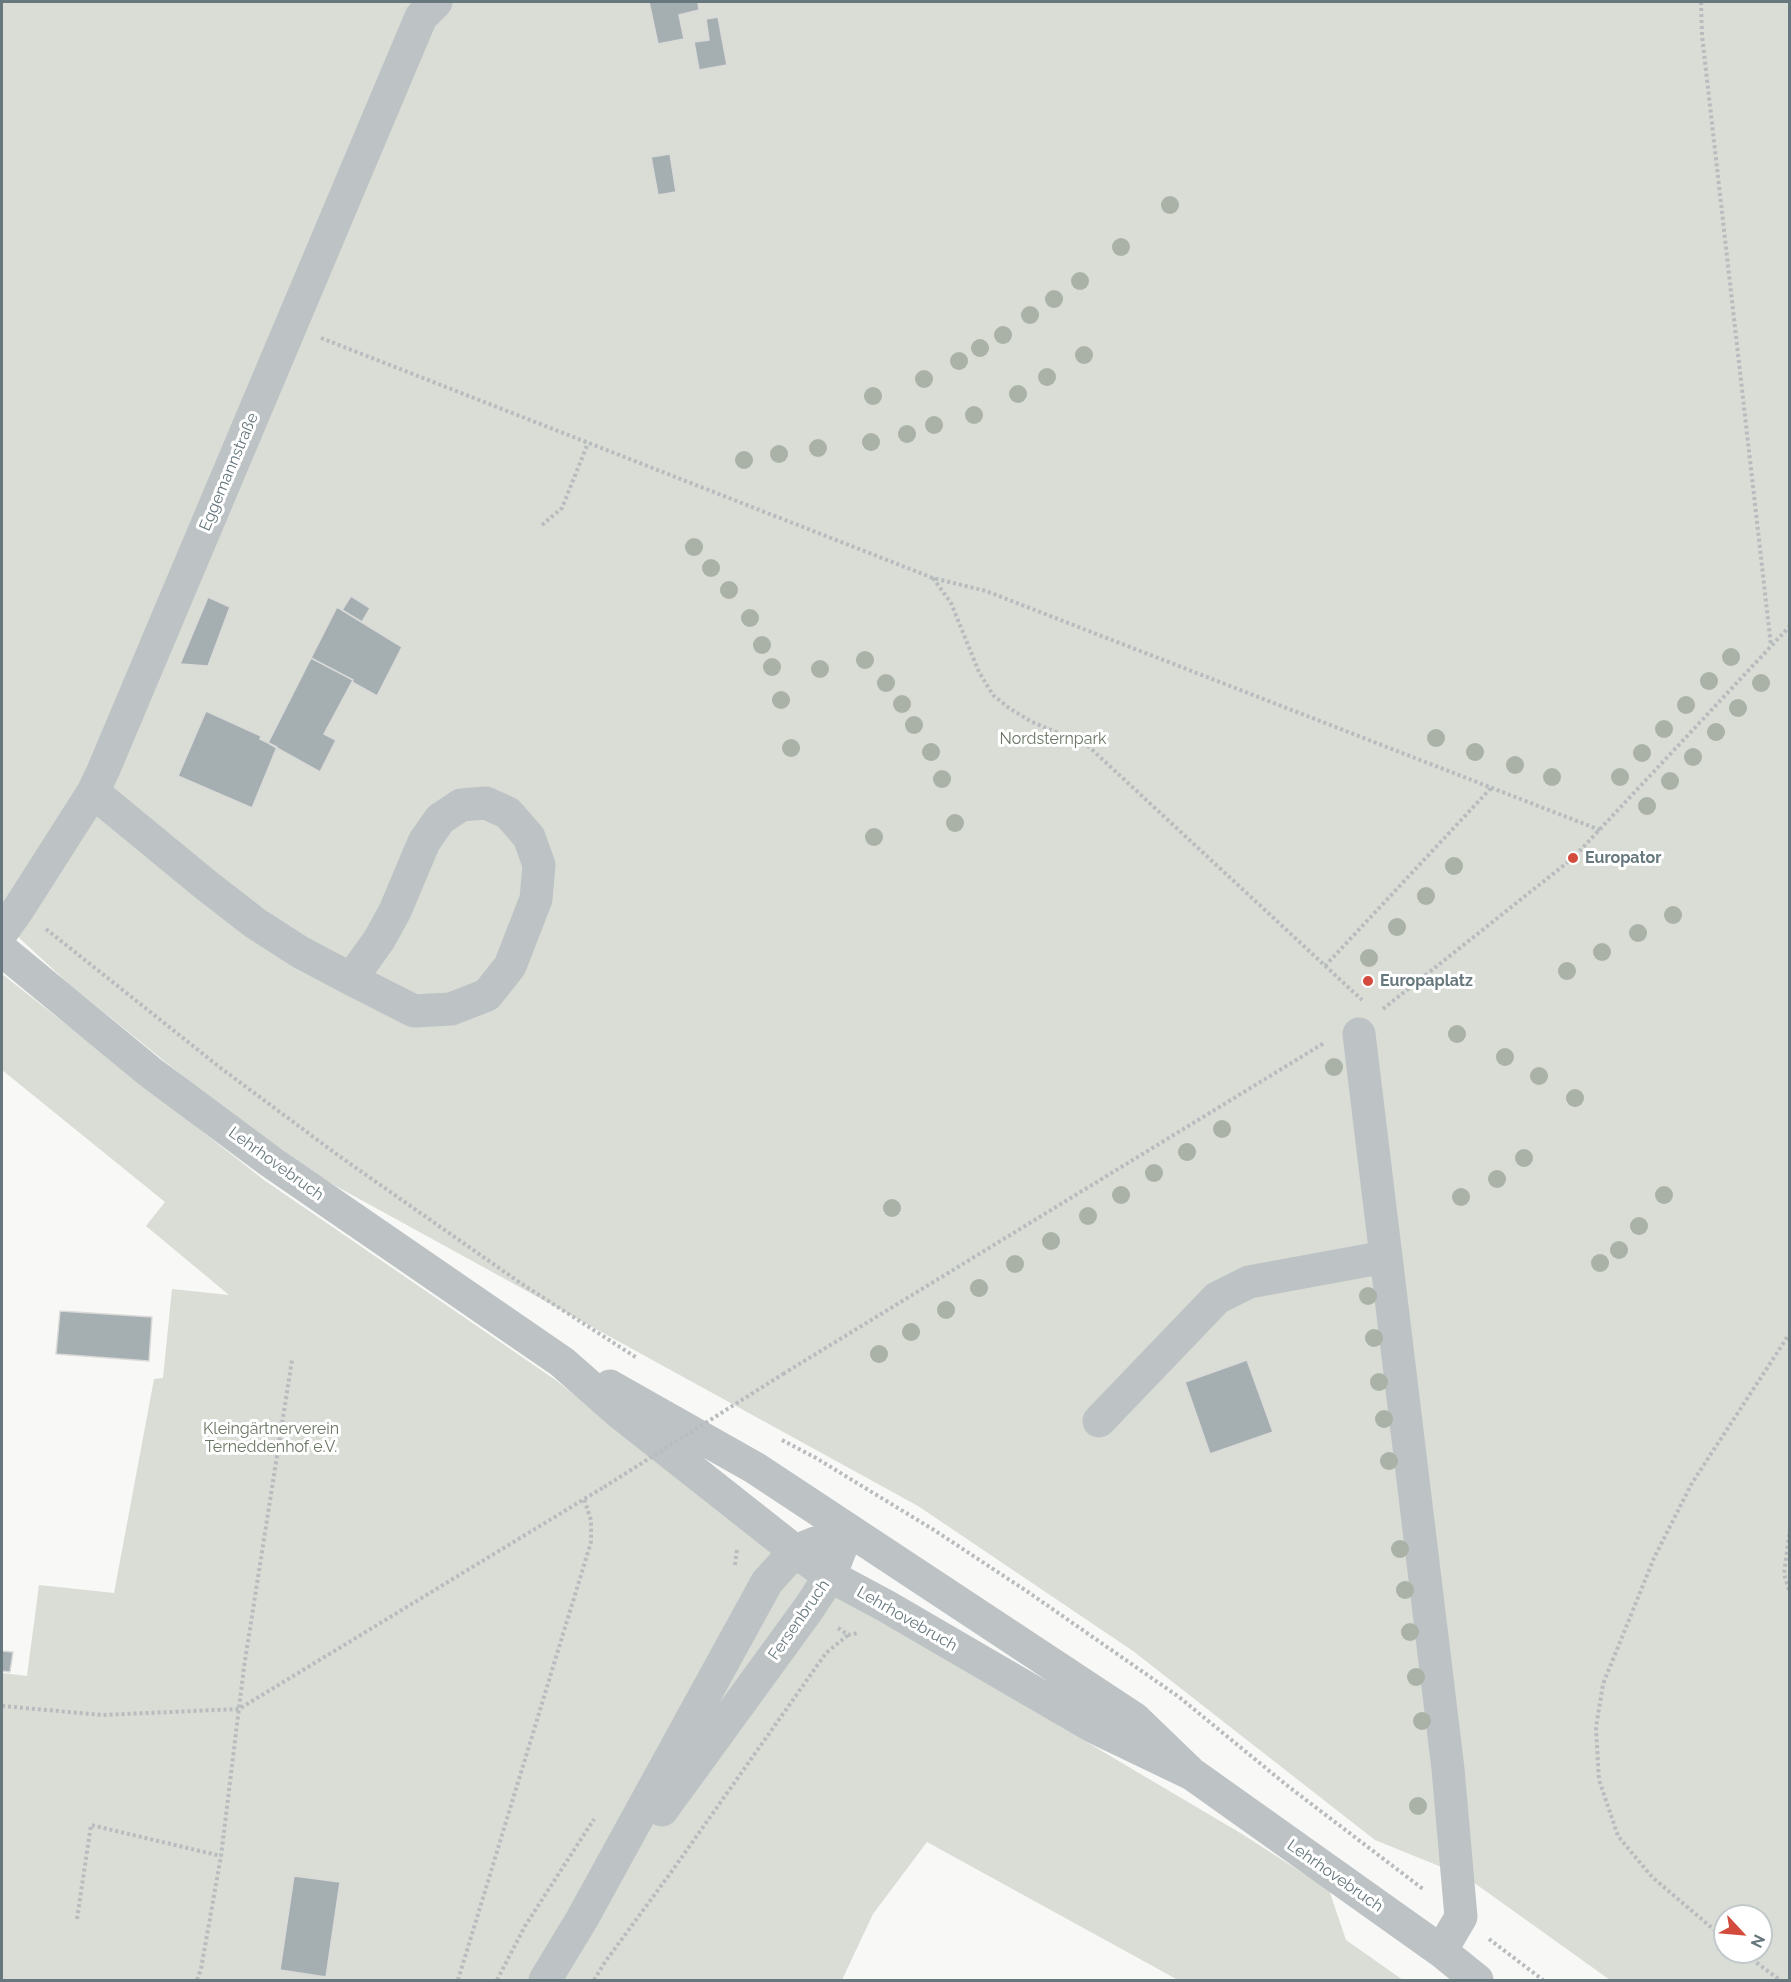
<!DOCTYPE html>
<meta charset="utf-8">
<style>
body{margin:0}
#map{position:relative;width:1791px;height:1982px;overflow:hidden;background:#f8f8f6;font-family:Raleway,sans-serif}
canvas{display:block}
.frame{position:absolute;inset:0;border:3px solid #66777e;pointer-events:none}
.north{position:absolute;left:1713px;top:1904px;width:60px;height:60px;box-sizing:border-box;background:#fff;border:2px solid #c2c9cb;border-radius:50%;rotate:116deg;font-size:16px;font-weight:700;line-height:24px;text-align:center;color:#66777e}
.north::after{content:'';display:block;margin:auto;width:21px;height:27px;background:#d34b3c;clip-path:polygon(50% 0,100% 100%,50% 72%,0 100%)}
</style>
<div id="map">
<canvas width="1791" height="1982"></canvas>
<div class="frame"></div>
<div class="north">N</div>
</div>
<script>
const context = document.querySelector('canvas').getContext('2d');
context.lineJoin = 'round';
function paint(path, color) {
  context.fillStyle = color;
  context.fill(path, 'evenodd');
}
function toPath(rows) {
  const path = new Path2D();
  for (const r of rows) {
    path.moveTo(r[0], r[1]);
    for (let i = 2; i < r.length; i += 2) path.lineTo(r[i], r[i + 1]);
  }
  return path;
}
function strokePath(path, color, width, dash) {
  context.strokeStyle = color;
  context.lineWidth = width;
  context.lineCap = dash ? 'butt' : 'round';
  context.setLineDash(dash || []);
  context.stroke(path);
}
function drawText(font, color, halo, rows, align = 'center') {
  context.font = font + ' Raleway,sans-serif';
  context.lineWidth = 6;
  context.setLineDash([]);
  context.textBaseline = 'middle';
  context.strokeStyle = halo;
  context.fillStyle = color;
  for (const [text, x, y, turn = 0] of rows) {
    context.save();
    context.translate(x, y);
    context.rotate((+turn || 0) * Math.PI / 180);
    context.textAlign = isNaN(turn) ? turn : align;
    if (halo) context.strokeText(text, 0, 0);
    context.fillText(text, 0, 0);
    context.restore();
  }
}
paint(toPath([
 [2,2,1789,2,1789,1980,1610,1980,1466,1877,1375,1840,1133,1651,918,1506,283,1157,69,984,2,922],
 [1725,1916,1761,1916,1761,1952,1725,1952],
 [2,974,264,1180,557,1381,715,1508,867,1612,1242,1834,1329,1890,1346,1940,1403,1980,1178,1980,927,1842,873,1914,842,1980,2,1980,2,1673,27,1676,39,1585,114,1593,154,1379,163,1378,172,1289,229,1295,146,1226,165,1202,2,1070]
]), '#d9ddd5');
const building = toPath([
 [649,2,701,2,698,2,699,10,679,15,684,39,658,44,649,2],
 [718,17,727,65,699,70,694,42,709,40,706,19,718,17],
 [670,154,676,192,658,195,651,157,670,154],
 [351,596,370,608,362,622,342,610,351,596],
 [208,597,230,607,208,666,180,664,208,597],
 [337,607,402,647,377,696,352,682,353,680,311,658,337,607],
 [311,658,353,680,324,734,336,740,320,772,268,743,311,658],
 [206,711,261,736,260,739,277,747,252,808,178,776,206,711],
 [60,1311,152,1317,149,1361,56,1354,60,1311],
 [1247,1360,1273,1432,1210,1454,1185,1382,1247,1360],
 [2,1651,13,1652,10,1672,2,1671,2,1651],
 [294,1876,340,1882,326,1977,280,1970,294,1876]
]);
paint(building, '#a5afb2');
strokePath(building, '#dadad8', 1.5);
strokePath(toPath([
 [1701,2,1702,35,1771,646],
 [321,338,933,578,986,591,1600,830],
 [542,525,562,508,588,443],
 [933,578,951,603,979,672,993,695,1009,708,1032,722,1087,745,1362,1000],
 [46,929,222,1069,339,1156,519,1282,637,1358],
 [1325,966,1491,788],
 [1383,1009,1573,858,1790,626],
 [783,1374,1324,1043],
 [782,1440,816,1458,934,1530,1028,1592,1179,1697,1289,1787,1423,1889],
 [1790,1528,1784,1574,1790,1593],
 [735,1565,737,1549],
 [838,1628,848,1635,858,1633],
 [2,1706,102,1715,239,1709,604,1487],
 [77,1919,91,1825,221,1856],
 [1489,1939,1543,1980],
 [1725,1939,1652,1877,1618,1836,1599,1780,1596,1728,1603,1684,1654,1558,1692,1483,1790,1333],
 [1742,1952,1780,1980],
 [197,1980,201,1969,221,1856,244,1667,292,1360],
 [458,1980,591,1542,591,1520,584,1499],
 [497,1980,525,1926,594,1819],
 [594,1980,605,1962,672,1871,826,1653,848,1635]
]), '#b8bcbe', 4, [3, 3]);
strokePath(toPath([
 [93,792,206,885,255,923,300,952,351,979,414,1011,451,1009,487,995,510,966,536,899,539,865,529,837,508,813,486,803,461,805,440,819,424,842,395,911,379,940,351,979],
 [2,932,19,908,93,792,103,771,421,17,436,2],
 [2,950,150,1072,271,1162,562,1362,620,1413,795,1551,830,1576,886,1606,1092,1726,1192,1774],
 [1359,1034,1448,1769,1461,1917,1441,1951],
 [610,1386,755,1468,1135,1719,1192,1774,1441,1951,1477,1980],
 [1099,1421,1217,1298,1249,1282,1385,1257],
 [662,1810,809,1608,830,1576,848,1530],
 [545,1980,582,1919,767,1582,795,1551,815,1543]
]), '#bdc3c5', 33);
strokePath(toPath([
 [604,1487,783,1374]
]), '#b8bcbe', 4, [3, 3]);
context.fillStyle = '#aab1a6';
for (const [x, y] of [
 [1170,205],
 [1121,247],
 [1080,281],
 [1054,299],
 [1030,315],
 [1003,335],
 [980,348],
 [1084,355],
 [959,361],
 [1047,377],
 [924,379],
 [1018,394],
 [873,396],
 [974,415],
 [934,425],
 [907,434],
 [871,442],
 [818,448],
 [779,454],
 [744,460],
 [694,547],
 [711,568],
 [729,590],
 [750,618],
 [762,645],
 [1731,657],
 [865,660],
 [772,667],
 [820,669],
 [1709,681],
 [886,683],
 [1761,683],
 [781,700],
 [902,704],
 [1686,705],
 [1738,708],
 [914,725],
 [1664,729],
 [1716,732],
 [1436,738],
 [791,748],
 [931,752],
 [1475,752],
 [1642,753],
 [1693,757],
 [1515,765],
 [1552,777],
 [1620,777],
 [942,779],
 [1670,781],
 [1647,806],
 [955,823],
 [874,837],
 [1454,866],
 [1426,896],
 [1673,915],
 [1397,927],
 [1638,933],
 [1602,952],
 [1369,958],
 [1567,971],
 [1457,1034],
 [1505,1057],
 [1334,1067],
 [1539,1076],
 [1575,1098],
 [1222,1129],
 [1187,1152],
 [1524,1158],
 [1154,1173],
 [1497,1179],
 [1121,1195],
 [1664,1195],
 [1461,1197],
 [892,1208],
 [1088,1216],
 [1639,1226],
 [1051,1241],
 [1619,1250],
 [1600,1263],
 [1015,1264],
 [979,1288],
 [1368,1296],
 [946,1310],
 [911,1332],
 [1374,1338],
 [879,1354],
 [1379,1382],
 [1384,1419],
 [1389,1461],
 [1400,1549],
 [1405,1590],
 [1410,1632],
 [1416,1677],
 [1422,1721],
 [1418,1806]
]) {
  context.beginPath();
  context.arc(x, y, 9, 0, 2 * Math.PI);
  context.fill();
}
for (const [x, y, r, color] of [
 [1573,858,6,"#d34b3c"],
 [1368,981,6,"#d34b3c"]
]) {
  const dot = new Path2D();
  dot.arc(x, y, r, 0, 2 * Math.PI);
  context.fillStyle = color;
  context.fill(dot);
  strokePath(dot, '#fff', 2);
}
drawText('16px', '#66777e', '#fff', [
 ["Eggemannstraße",229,472,-67],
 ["Lehrhovebruch",276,1164,36],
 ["Lehrhovebruch",907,1619,30],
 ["Fersenbruch",799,1620,-55],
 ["Lehrhovebruch",1335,1876,35]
]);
drawText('16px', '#6a7764', '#fff', [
 ["Nordsternpark",1053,739],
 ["Kleingärtnerverein",271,1429],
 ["Terneddenhof e.V.",271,1447]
]);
drawText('bold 16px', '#66777e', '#fff', [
 ["Europator",1585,858],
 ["Europaplatz",1380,981]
], 'left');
</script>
